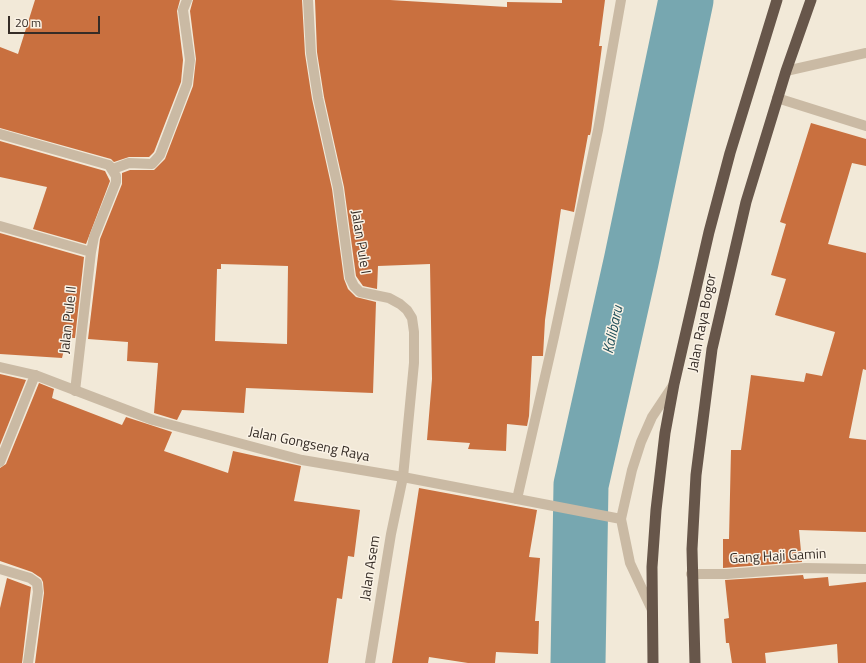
<!DOCTYPE html>
<style>
body{margin:0}
#map{position:relative;width:866px;height:663px;overflow:hidden;background:#f2e9d8;font-family:"Titillium Web",sans-serif}
canvas{display:block}
.scale{position:absolute;left:8px;top:16px;width:92px;height:18px;box-sizing:border-box;border:2px solid #352c26;border-top:0;padding-left:5px;font-size:12px;line-height:14px;white-space:nowrap;color:#352c26;-webkit-text-stroke:3px #faf2e5;paint-order:stroke}
</style>
<div id="map">
<canvas width="866" height="663"></canvas>
<div class="scale">20 m</div>
</div>
<script>
const context = document.querySelector('canvas').getContext('2d');
context.lineJoin = 'round';
function toPath(rows) {
  const path = new Path2D();
  for (const r of rows) {
    path.moveTo(r[0], r[1]);
    for (let i = 2; i < r.length; i += 2) path.lineTo(r[i], r[i + 1]);
  }
  return path;
}
function strokePath(path, color, width, dash) {
  context.strokeStyle = color;
  context.lineWidth = width;
  context.lineCap = dash ? 'butt' : 'round';
  context.setLineDash(dash || []);
  context.stroke(path);
}
function paint(path, color) {
  context.fillStyle = color;
  context.fill(path, 'evenodd');
}
function drawText(font, color, halo, rows, align = 'center') {
  context.font = font + ' "Titillium Web",sans-serif';
  context.lineWidth = 3;
  context.setLineDash([]);
  context.textBaseline = 'middle';
  context.strokeStyle = halo;
  context.fillStyle = color;
  for (const [text, x, y, turn = 0] of rows) {
    context.save();
    context.translate(x, y);
    context.rotate((+turn || 0) * Math.PI / 180);
    context.textAlign = isNaN(turn) ? turn : align;
    if (halo) context.strokeText(text, 0, 0);
    context.fillText(text, 0, 0);
    context.restore();
  }
}
strokePath(toPath([
 [578,663,581,485,631,262,686,0]
]), '#77a7b0', 55);
paint(toPath([
 [35,0,180,0,177,11,183,60,181,82,154,152,149,157,129,157,114,162,111,159,0,128,0,47,18,54],
 [193,0,302,0,305,54,312,99,332,189,344,279,348,289,356,297,376,302,373,393,246,388,244,413,182,410,177,420,154,413,158,363,127,361,128,342,88,339,100,239,122,184,122,173,130,170,154,170,165,159,193,86,196,59,190,11],
 [221,264,288,266,287,344,215,341,217,269,221,269],
 [315,0,390,0,507,7,507,2,562,3,562,0,605,0,599,46,602,46,591,131,590,135,588,135,574,212,561,209,545,320,543,356,532,356,529,416,527,426,507,424,506,451,468,449,470,443,427,440,432,379,430,264,378,266,377,289,363,286,356,276,344,187,324,97,317,52],
 [811,123,866,139,866,166,852,163,828,244,866,253,866,370,863,369,849,438,866,440,866,532,799,530,802,562,723,568,723,539,729,539,731,450,741,450,751,375,804,382,806,373,822,376,835,332,775,315,786,279,771,275,786,224,780,222],
 [0,141,105,171,110,181,86,244,33,229,47,187,0,177],
 [0,233,84,257,75,338,67,338,62,358,0,354],
 [0,374,26,380,0,445],
 [39,383,54,389,52,398,122,425,126,417,172,432,164,451,228,473,233,451,301,466,294,501,360,510,354,557,348,556,342,599,337,598,328,663,35,663,44,593,43,582,41,578,32,572,0,561,0,468,6,464],
 [419,488,537,510,529,557,540,558,535,621,539,621,538,654,496,652,495,663,468,663,429,657,428,663,392,663],
 [803,575,804,579,828,577,829,586,866,582,866,663,838,663,837,644,765,653,766,663,732,663,729,643,726,643,724,619,729,618,725,580],
 [7,578,31,587,22,663,0,663,0,608]
]), '#c9703f');
strokePath(toPath([
 [786,71,866,53]
]), '#cabaa4', 10);
strokePath(toPath([
 [308,0,311,53,318,98,338,188,350,278,354,286,360,292,389,298,400,304,407,310,412,318,414,332,414,363,403,477,391,534,370,663],
 [777,98,866,126],
 [0,134,109,165,116,176,116,182,94,237,91,252,75,391],
 [113,169,129,163,152,164,160,155,187,84,190,60,183,10,187,0],
 [0,226,91,252],
 [0,462,35,375],
 [517,499,554,337,598,130,621,0],
 [0,569,30,578,37,583,38,592,28,663],
 [691,574,727,574,805,568,866,569]
]), '#cabaa4', 10);
strokePath(toPath([
 [0,367,35,375,153,420,302,460,403,477,621,519],
 [652,610,630,563,621,519,632,470,641,442,652,417,674,384]
]), '#cabaa4', 10);
strokePath(toPath([
 [653,663,652,567,656,510,665,433,674,384,709,232,730,153,777,0],
 [695,663,692,549,696,475,712,349,746,202,786,71,811,0]
]), '#67564a', 11);
drawText('14px', '#352c26', '#faf2e5', [
 ["Jalan Pule I",360,242,81],
 ["Jalan Pule II",69,320,-84],
 ["Jalan Raya Bogor",703,323,-79],
 ["Jalan Gongseng Raya",309,445,12],
 ["Gang Haji Gamin",778,557,-3],
 ["Jalan Asem",371,568,-81]
]);
drawText('italic 15px', '#1b4d58', '#faf2e5', [
 ["Kalibaru",614,330,-78]
]);
</script>
